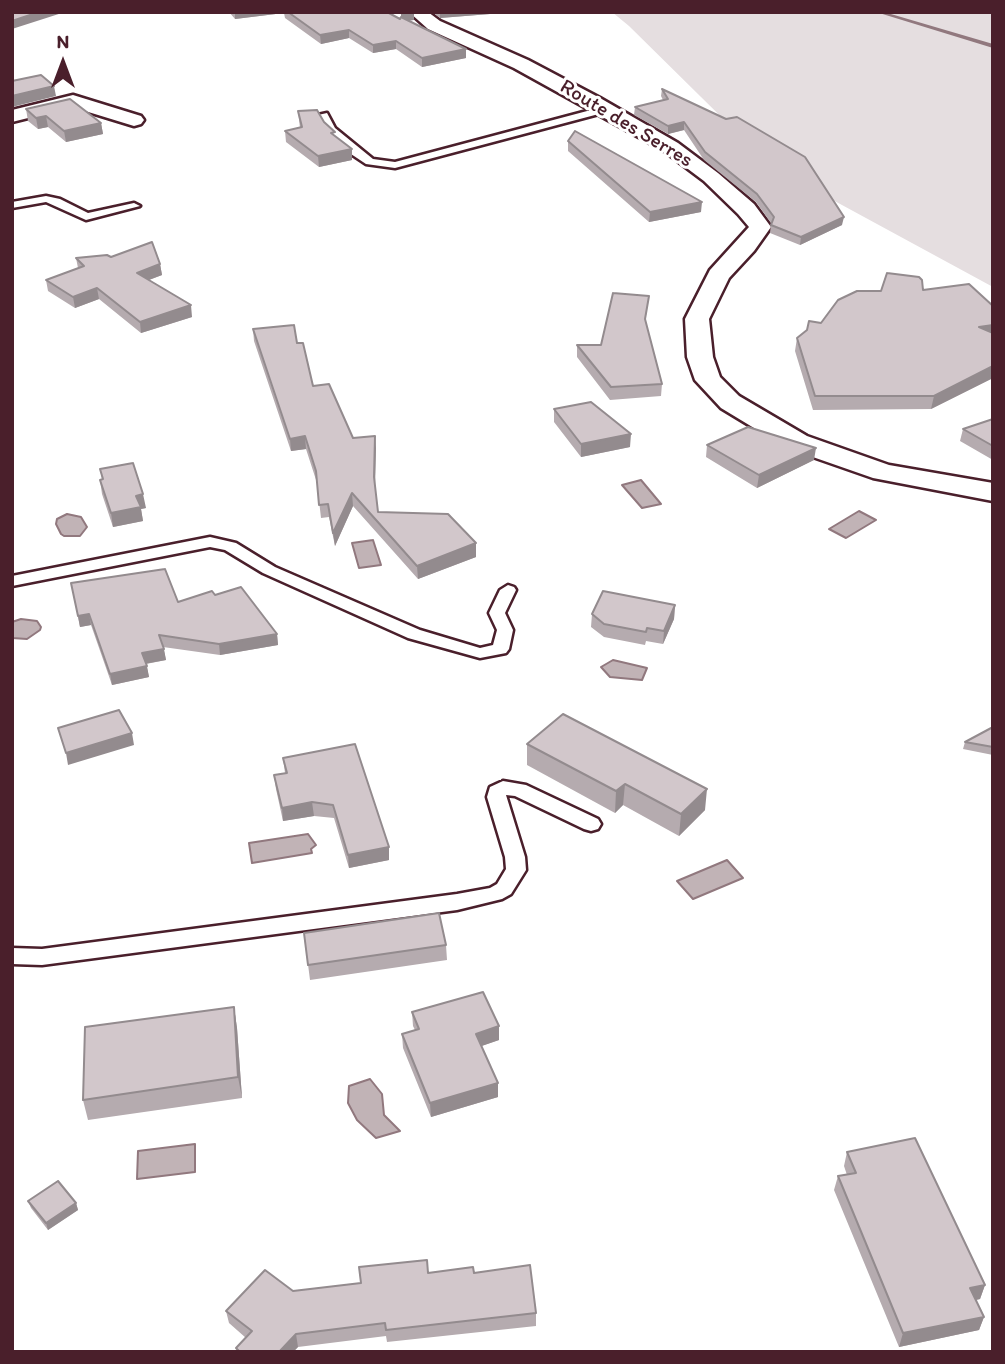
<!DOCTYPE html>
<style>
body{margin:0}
#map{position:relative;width:1005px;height:1364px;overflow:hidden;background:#fff;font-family:Itim,sans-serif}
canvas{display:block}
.frame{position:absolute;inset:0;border:14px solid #4a1f2b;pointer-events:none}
.north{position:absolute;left:28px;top:28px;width:70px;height:70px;-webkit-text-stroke:5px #fff;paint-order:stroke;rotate:0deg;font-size:19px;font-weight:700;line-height:28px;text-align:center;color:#4a1f2b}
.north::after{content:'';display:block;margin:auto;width:24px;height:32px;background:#4a1f2b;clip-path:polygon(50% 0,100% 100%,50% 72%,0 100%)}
</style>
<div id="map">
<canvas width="1005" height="1364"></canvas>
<div class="frame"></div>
<div class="north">N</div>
</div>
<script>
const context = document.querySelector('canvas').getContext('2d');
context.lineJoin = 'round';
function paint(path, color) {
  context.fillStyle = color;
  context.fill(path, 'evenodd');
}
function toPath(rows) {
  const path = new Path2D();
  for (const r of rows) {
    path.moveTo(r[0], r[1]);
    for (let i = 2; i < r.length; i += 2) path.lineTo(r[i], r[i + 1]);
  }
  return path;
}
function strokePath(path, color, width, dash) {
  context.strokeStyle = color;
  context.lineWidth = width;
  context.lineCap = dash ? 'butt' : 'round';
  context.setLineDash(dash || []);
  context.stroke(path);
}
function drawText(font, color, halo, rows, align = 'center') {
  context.font = font + ' Itim,sans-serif';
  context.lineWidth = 6;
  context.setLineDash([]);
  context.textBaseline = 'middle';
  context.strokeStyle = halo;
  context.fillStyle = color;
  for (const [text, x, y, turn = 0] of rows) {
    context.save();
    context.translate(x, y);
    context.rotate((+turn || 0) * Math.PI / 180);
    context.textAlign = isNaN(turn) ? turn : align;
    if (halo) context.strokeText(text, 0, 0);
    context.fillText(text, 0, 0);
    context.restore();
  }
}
paint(toPath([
 [612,12,993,12,993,287,772,167,629,26]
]), '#e5dee0');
const water = toPath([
 [641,480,661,504,642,508,622,485,641,480],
 [859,511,876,520,846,538,829,529,859,511],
 [67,514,81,517,87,527,80,536,64,536,61,534,56,524,57,519,67,514],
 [373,540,381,565,359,568,352,543,373,540],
 [21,619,37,621,41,627,40,630,27,639,12,638,12,622,21,619],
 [613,660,647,668,642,680,610,677,601,667,613,660],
 [308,834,316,845,311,849,312,853,252,863,249,843,308,834],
 [727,860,743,878,693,899,677,881,727,860],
 [370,1079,382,1094,384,1115,400,1131,376,1138,357,1120,348,1103,349,1086,370,1079],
 [195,1144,195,1172,137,1179,138,1151,195,1144]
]);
paint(water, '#c1b3b6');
strokePath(water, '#91787e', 2);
paint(toPath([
 [876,12,884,12,993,44,993,48,876,12]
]), '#91787e');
const service = toPath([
 [606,106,611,109,610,111,395,168,366,164,351,154,327,132,318,115,327,113,335,128,373,159,395,162,606,106],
 [46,196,60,199,88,213,134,203,140,206,86,220,46,202,12,208,12,202,46,196],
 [210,537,236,543,275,567,420,630,480,648,493,645,497,630,489,613,500,590,508,585,514,587,516,590,505,613,513,630,509,649,506,653,480,658,408,638,263,573,225,550,210,547,12,586,12,576,210,537],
 [503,781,526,785,598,819,601,824,598,829,591,831,584,829,515,796,506,795,525,857,526,870,511,894,502,899,457,910,42,965,12,964,12,948,42,949,457,894,490,888,497,884,506,869,505,857,487,797,490,787,503,781]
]);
const minor = toPath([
 [409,12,428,12,440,21,528,60,600,98,678,143,718,173,754,204,771,227,754,251,729,278,709,319,713,357,720,377,739,396,807,436,889,465,993,483,993,501,873,478,787,448,721,408,695,380,687,357,685,319,710,270,749,227,738,214,704,181,664,151,514,68,428,29,409,12],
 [73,95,141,116,144,120,141,124,134,126,72,107,12,122,12,110,73,95]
]);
strokePath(service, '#4a1f2b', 5);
strokePath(minor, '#4a1f2b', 5);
paint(service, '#fff');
paint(minor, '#fff');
paint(toPath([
 [229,12,387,12,400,19,414,20,408,21,466,49,466,58,422,67,396,49,373,53,349,38,321,44,285,18,284,13,235,19],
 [432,12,490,12,490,14,440,18],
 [662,89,842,225,800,245,770,233,771,223,756,202,704,160,684,130,668,134,634,115,635,107,663,100,661,96],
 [26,109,101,123,103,134,66,142,48,127,38,129,28,121],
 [298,111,324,122,352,160,319,167,286,142,285,131,300,128],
 [568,141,701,212,649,222,568,151],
 [111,257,160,264,162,275,149,280,192,317,141,333,99,299,75,308,48,291,46,280,78,268,76,258],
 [923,290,993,306,993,378,931,409,813,410,795,351,797,338,821,323],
 [649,296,645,322,662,384,661,396,610,400,577,357,577,345,601,345],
 [253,329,297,343,313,386,353,438,375,436,375,485,378,512,476,543,476,557,418,579,353,506,335,546,329,517,321,518,317,483,306,449,291,451,254,341],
 [554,409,630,447,581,457,554,422],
 [993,419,993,460,960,441,963,429],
 [707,445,814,460,757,488,706,457],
 [100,469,146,508,141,509,143,521,113,527,102,494,100,480,102,479],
 [71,583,178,602,215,595,277,634,278,645,220,655,163,647,166,660,146,664,149,677,112,685,91,625,80,627],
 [675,605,674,619,663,644,646,641,645,645,604,637,591,627,592,614],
 [993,727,993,755,963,749,965,742],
 [527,744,705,810,679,836,623,805,615,813,527,765],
 [283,758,389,860,349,868,334,818,314,816,283,821,276,789,274,775,285,773],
 [304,933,446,945,447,960,310,980],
 [234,1007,237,1028,242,1098,88,1120,83,1100],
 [412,1012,499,1026,499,1040,481,1046,498,1097,431,1117,403,1048,402,1034,415,1030,413,1026],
 [847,1152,985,1285,980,1299,976,1300,984,1317,979,1330,899,1347,834,1190,838,1176,847,1175,844,1166],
 [28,1201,76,1203,78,1210,48,1230,31,1208],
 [428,1273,474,1273,536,1313,536,1326,387,1342,386,1336,298,1347,293,1352,237,1352,236,1348,246,1338,229,1323,226,1311,293,1291,361,1283]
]), '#b5abaf');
paint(toPath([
 [39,12,65,12,12,29,12,21],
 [235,12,284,12,284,13,235,19],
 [440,12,490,12,490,14,440,18],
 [414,13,414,20,401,21,401,14],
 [349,30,349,38,321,44,320,35],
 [396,41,396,49,373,53,373,45],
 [466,49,466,58,422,67,422,58],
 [54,86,56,96,12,107,12,96],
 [46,116,48,127,38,129,36,118],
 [684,122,684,130,668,134,668,126],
 [101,123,103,134,66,142,64,131],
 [352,149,352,160,319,167,318,156],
 [702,202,701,212,649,222,650,212],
 [844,217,842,225,800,245,801,237],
 [160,264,162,275,138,284,137,273],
 [97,288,99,299,75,308,73,297],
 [191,305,192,317,141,333,140,322],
 [993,325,993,337,979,327],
 [993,366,993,378,931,409,934,396],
 [631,434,630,447,581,457,581,444],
 [305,436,306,449,291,451,290,439],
 [375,436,376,448,375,489,374,477],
 [816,448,814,460,757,488,759,475],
 [352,493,353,506,335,546,333,533],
 [143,494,146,508,141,509,143,521,113,527,111,513,136,496],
 [476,543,476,557,418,579,417,566],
 [675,605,674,619,663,644,664,631],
 [89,614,91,625,80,627,78,616],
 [277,634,278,645,220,655,219,644],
 [164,649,166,660,144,664,142,653],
 [147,666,149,677,112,685,110,674],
 [132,733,134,745,68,765,66,753],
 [625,784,623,805,615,813,616,791],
 [707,789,705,810,679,836,681,814],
 [312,802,314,816,283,821,282,808],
 [389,847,389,860,349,868,348,855],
 [234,1007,237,1028,242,1098,238,1077],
 [499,1026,499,1040,476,1048,476,1034],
 [498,1083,498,1097,431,1117,430,1103],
 [76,1203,78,1210,48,1230,46,1223],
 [985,1285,980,1299,966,1302,970,1288],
 [984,1317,979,1330,899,1347,903,1333],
 [296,1334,298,1347,293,1352,279,1352]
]), '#938b8e');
const building = toPath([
 [12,12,39,12,12,21,12,12],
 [288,12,387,12,400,19,401,17,466,49,422,58,396,41,373,45,349,30,320,35,288,12],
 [41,75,54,86,12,96,12,81,41,75],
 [662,89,726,119,737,117,805,157,844,217,801,237,771,225,774,217,757,194,705,152,684,122,668,126,635,107,668,99,662,89],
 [70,99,101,123,64,131,46,116,36,118,26,109,70,99],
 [317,110,324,122,335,132,331,133,352,149,318,156,285,131,302,127,298,111,317,110],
 [575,131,702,202,650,212,568,141,575,131],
 [152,242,160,264,137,273,191,305,140,322,97,288,73,297,46,280,84,266,76,258,107,255,111,257,152,242],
 [887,273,919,277,922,280,923,290,969,284,993,306,993,325,979,327,993,333,993,366,934,396,815,396,797,338,807,330,809,321,821,323,838,300,857,291,881,291,887,273],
 [613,293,649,296,645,319,662,384,611,387,577,345,601,345,613,293],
 [294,325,297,343,303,343,313,386,329,384,353,438,375,436,374,477,378,512,448,514,476,543,417,566,352,493,333,533,328,504,319,505,316,471,305,436,290,439,253,329,294,325],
 [591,402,631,434,581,444,554,409,591,402],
 [993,419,993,446,963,429,993,419],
 [748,427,816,448,759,475,707,445,748,427],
 [133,463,143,494,136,496,141,507,111,513,100,480,103,479,100,469,133,463],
 [165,569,178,602,212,591,215,595,241,587,277,634,219,644,159,635,164,649,142,653,147,666,110,674,89,614,78,616,71,583,165,569],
 [603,591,675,605,664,631,647,628,646,632,604,624,592,614,603,591],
 [119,710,132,733,66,753,58,728,119,710],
 [563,714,707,789,681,814,625,784,616,791,527,744,563,714],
 [993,727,993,747,965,742,993,727],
 [355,744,389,847,348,855,333,805,312,802,282,808,274,775,287,773,283,758,355,744],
 [439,913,446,945,308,965,304,933,439,913],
 [483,992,499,1026,476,1034,498,1083,430,1103,402,1034,419,1029,412,1012,483,992],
 [234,1007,238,1077,83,1100,85,1027,234,1007],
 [915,1138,985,1285,970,1288,984,1317,903,1333,838,1176,856,1173,847,1152,915,1138],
 [58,1181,76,1203,46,1223,28,1201,58,1181],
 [427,1260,428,1273,473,1267,474,1273,530,1265,536,1313,386,1330,385,1323,296,1334,279,1352,240,1352,236,1348,252,1331,226,1311,265,1270,293,1291,361,1283,359,1267,427,1260]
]);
paint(building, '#d2c7cb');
strokePath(building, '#938b8e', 2);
drawText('21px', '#4a1f2b', '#fff', [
 ["Route des Serres",626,124,31]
]);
</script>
